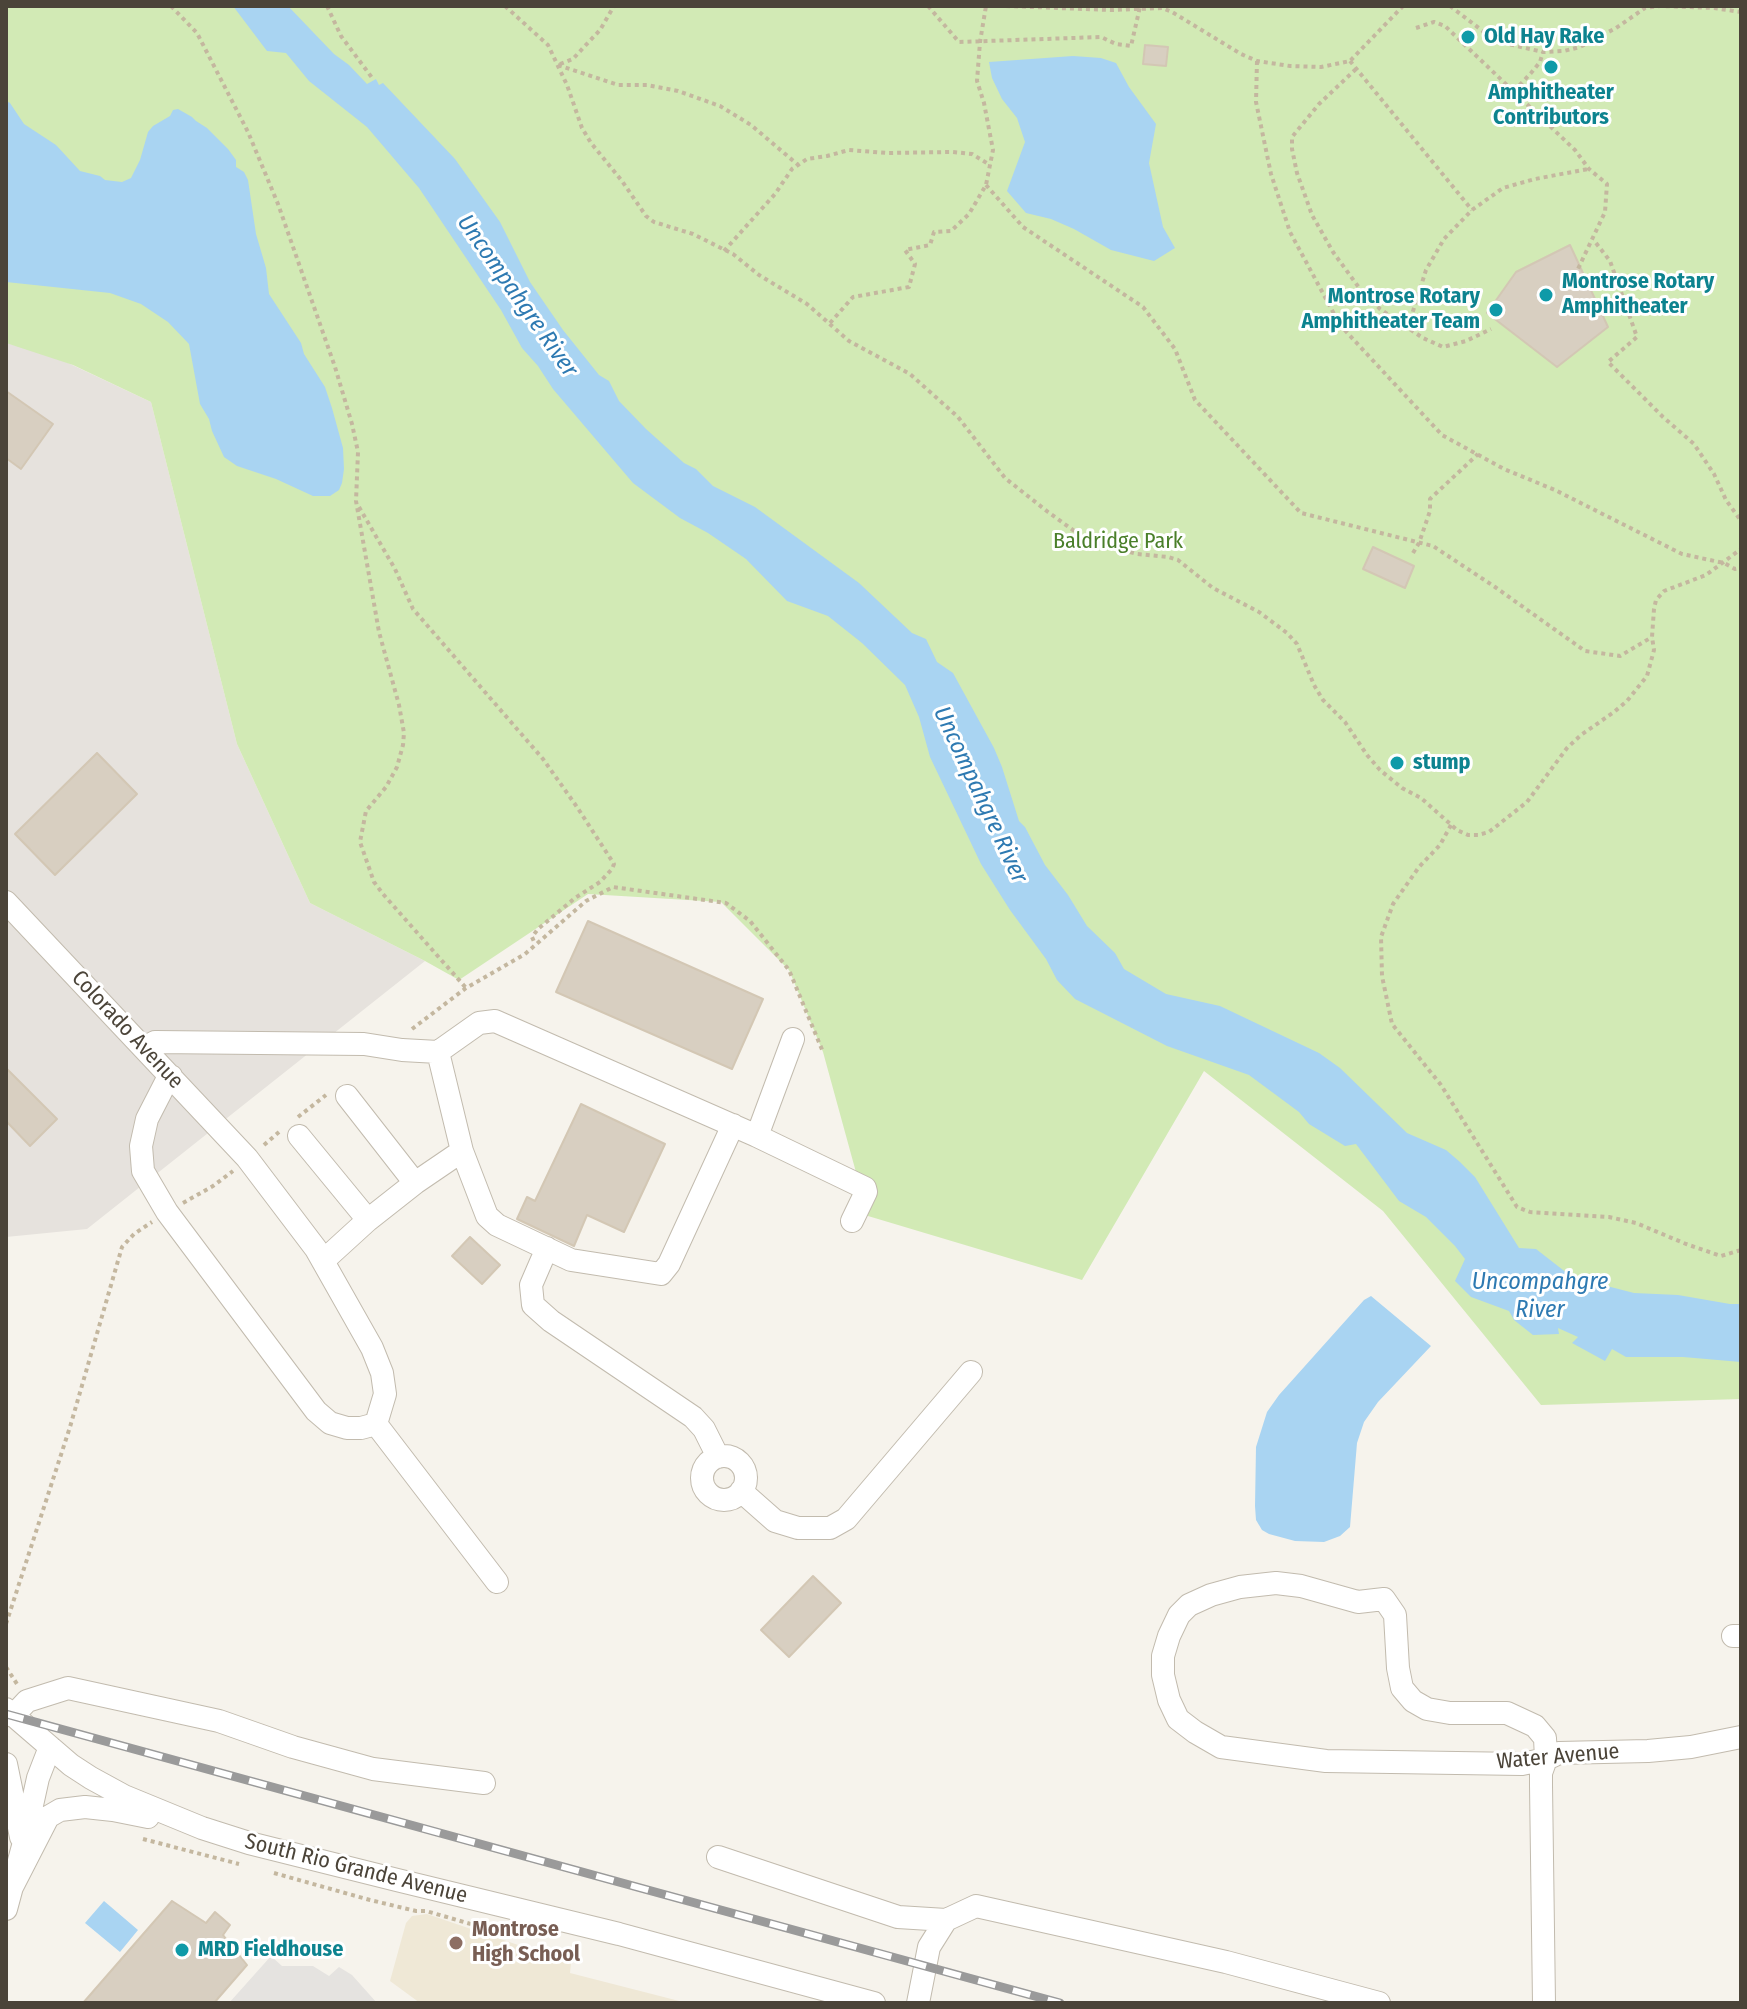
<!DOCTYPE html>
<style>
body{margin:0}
#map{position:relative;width:1747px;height:2009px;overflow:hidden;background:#f6f3ec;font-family:"Fira Sans Condensed",sans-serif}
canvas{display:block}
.frame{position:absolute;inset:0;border:8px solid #4b4439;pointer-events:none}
</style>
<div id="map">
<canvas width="1747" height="2009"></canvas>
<div class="frame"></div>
</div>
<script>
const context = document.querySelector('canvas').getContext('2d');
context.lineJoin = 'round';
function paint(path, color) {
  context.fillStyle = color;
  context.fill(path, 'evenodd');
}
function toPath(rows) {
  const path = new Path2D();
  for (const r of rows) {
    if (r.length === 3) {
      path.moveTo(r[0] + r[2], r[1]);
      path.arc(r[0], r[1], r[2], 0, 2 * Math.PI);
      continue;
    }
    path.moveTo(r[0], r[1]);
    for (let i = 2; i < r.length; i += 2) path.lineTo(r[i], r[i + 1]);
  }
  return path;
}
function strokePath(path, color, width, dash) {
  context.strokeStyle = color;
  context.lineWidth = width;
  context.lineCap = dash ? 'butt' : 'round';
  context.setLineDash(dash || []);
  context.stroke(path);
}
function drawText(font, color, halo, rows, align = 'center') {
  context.font = font + ' "Fira Sans Condensed",sans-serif';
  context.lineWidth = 6;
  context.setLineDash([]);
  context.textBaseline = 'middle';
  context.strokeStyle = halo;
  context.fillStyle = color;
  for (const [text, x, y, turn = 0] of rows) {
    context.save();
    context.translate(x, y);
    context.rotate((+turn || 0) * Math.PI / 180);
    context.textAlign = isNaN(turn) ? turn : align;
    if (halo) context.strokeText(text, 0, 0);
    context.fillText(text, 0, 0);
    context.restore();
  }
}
paint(toPath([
 [6,343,49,354,151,402,237,744,310,903,425,961,87,1229,6,1237]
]), '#e6e2dd');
paint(toPath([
 [427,1914,571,1963,570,1973,687,2003,420,2003,390,1981,406,1923,412,1916]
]), '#efe8d6');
paint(toPath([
 [6,6,1741,6,1741,1399,1541,1405,1383,1211,1204,1071,1082,1280,868,1216,823,1052,789,970,721,902,588,894,459,980,425,961,310,903,237,744,151,402,73,365,6,343]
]), '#d2eab5');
paint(toPath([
 [271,1956,282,1966,313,1966,329,1976,339,1967,352,1975,377,2003,229,2003]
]), '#e5e3e0');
paint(toPath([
 [233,6,288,6,334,54,349,65,367,84,376,79,379,85,383,83,455,159,500,222,530,282,563,330,599,375,609,381,619,401,646,429,684,463,696,469,713,486,755,507,859,583,912,633,926,639,937,662,953,673,994,748,1002,767,1019,821,1025,827,1045,865,1068,895,1087,926,1115,953,1124,969,1166,994,1220,1006,1319,1053,1340,1068,1407,1133,1446,1150,1460,1162,1475,1177,1519,1248,1536,1249,1572,1277,1634,1293,1678,1295,1730,1304,1741,1304,1741,1362,1683,1357,1626,1357,1612,1349,1605,1361,1572,1343,1578,1337,1558,1328,1559,1334,1533,1335,1514,1320,1509,1311,1471,1297,1455,1281,1465,1259,1455,1246,1426,1217,1399,1201,1356,1144,1345,1146,1309,1124,1299,1112,1249,1075,1167,1046,1075,999,1057,980,1046,959,1010,910,981,864,930,757,919,717,905,685,862,643,828,616,787,601,746,559,708,533,680,518,633,483,553,389,538,366,522,348,501,310,419,188,367,127,309,81,286,53,267,51],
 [1073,56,1101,58,1116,63,1129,87,1156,124,1149,163,1163,227,1175,248,1154,261,1111,250,1074,229,1051,219,1026,213,1007,191,1025,142,1017,118,1002,99,992,78,989,62],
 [6,101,10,103,24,124,56,145,80,171,100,176,105,180,122,182,131,178,140,160,148,132,153,126,170,116,173,110,178,109,192,117,196,121,207,128,228,149,236,160,236,167,244,172,248,180,256,234,266,268,269,294,301,343,304,354,325,387,332,408,343,448,344,469,342,483,339,490,330,496,313,496,276,479,237,466,224,457,212,431,209,419,200,404,189,344,168,322,141,304,110,293,6,282],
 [1371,1296,1431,1346,1378,1402,1364,1422,1357,1443,1350,1527,1340,1536,1324,1542,1295,1541,1269,1534,1262,1530,1256,1520,1255,1506,1256,1447,1267,1412,1279,1395,1364,1300],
 [104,1901,138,1930,120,1952,85,1923]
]), '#a9d4f2');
const building = toPath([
 [1145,45,1168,47,1166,66,1143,64,1145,45],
 [1570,245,1608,327,1557,367,1487,313,1516,272,1570,245],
 [6,391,53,424,21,469,6,458,6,391],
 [1373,547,1414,566,1405,588,1363,569,1373,547],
 [97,753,137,794,55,875,15,834,97,753],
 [588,921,763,999,732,1069,556,992,588,921],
 [6,1068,57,1119,30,1146,6,1121,6,1068],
 [581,1104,665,1144,624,1232,587,1215,574,1246,517,1219,527,1197,535,1201,581,1104],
 [470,1237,500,1265,482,1284,452,1256,470,1237],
 [813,1576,841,1603,789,1657,761,1630,813,1576],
 [172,1901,206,1923,215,1912,230,1925,223,1935,247,1965,214,2003,83,2003,172,1901]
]);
paint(building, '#d8cfc1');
strokePath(building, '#d3c7b4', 2);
const minor = toPath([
 [6,902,247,1158,316,1249,372,1348,382,1373,385,1394,376,1424],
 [144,1048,155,1042,364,1044,402,1050,438,1052,479,1023,495,1021,757,1136,793,1039],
 [438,1052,462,1151,487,1216,497,1225,571,1260,661,1274,669,1264,733,1125],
 [171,1076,166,1082,147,1119,141,1146,143,1171,167,1212,316,1411,330,1423,347,1428,361,1428,376,1424,497,1582],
 [347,1096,415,1183],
 [299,1136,368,1220,415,1183,462,1151],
 [757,1136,865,1188,866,1192,852,1221],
 [547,1248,531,1285,533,1305,551,1321,693,1417,704,1429,718,1457],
 [323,1261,368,1220],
 [724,1478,22],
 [741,1491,775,1521,798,1528,830,1528,846,1519,971,1372],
 [1733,1636,1741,1636],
 [6,1709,71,1765,91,1778,124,1796,202,1828,249,1843,397,1880,619,1934,874,2003],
 [13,1716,27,1701,68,1688,219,1721,293,1747,373,1769,484,1783],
 [6,1764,21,1837],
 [718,1857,898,1917,946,1920],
 [10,1891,48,1817,60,1810,85,1807,113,1810,148,1817],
 [6,1909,23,1846,38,1778,50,1747],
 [918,2003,929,1947,946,1920,976,1906,1226,1962,1379,2003],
 [1544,2003,1541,1785,1541,1773,1546,1759,1545,1738,1535,1726,1507,1713,1450,1713,1427,1709,1413,1701,1402,1688,1398,1668,1395,1615,1384,1599,1358,1602,1301,1586,1276,1583,1240,1587,1211,1595,1189,1605,1179,1615,1169,1636,1163,1656,1163,1675,1169,1700,1178,1719,1195,1732,1221,1747,1326,1761,1522,1764,1546,1759,1559,1753,1648,1751,1691,1747,1741,1737]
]);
strokePath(minor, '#c2bbae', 24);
strokePath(toPath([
 [171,6,197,33,248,132,278,204,335,367,352,424,358,452,356,501,379,632,399,705,404,733,403,745,397,767,386,787,366,811,360,842,374,882,383,894,466,988],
 [327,6,341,36,373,79],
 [505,6,548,45,567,85,582,128,591,143,622,181,646,216,654,222,693,234,733,254,759,275,807,304,849,341,910,374,958,417,1005,478,1048,512,1084,538,1095,542,1137,554,1168,557,1178,560,1213,588,1259,612,1287,633,1297,644,1314,685,1323,700,1345,722,1367,755,1380,770,1402,788,1421,798,1457,830,1468,835,1478,835,1489,832,1527,802,1567,748,1581,735,1614,712,1627,701,1647,676,1654,650,1652,637,1654,609,1656,600,1664,591,1706,575,1741,549],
 [928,6,959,42,1101,37,1116,44,1131,46,1140,7],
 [1006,6,1111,10,1162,8,1172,12,1241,54,1257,61,1290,66,1321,67,1350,61,1403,6],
 [1450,6,1484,32,1508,44,1543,52,1564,51,1580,47,1616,28,1645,8,1660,6,1714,8,1741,12],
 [1416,28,1434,22,1445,26,1575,150,1589,169,1607,184,1605,212,1577,271],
 [1257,61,1256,102,1271,174,1290,232,1340,325,1442,435,1504,469,1555,490,1682,554,1724,563,1735,569,1741,568],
 [1350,61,1472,210],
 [560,64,573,59,583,48,600,30,614,6],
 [558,65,618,85,647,85,678,91,720,106,751,125,797,164],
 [1356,69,1319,104,1292,137,1292,149,1297,173,1312,215,1333,252,1360,289,1380,309,1423,338,1443,347,1466,341,1491,329],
 [1514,91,1531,73,1540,62,1543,52],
 [986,185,1023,227,1143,307,1175,349,1195,400,1301,513,1433,546,1495,587,1585,651,1620,656,1652,637],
 [1596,243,1610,261,1637,337,1608,362,1663,417,1694,444,1714,474,1726,500,1741,521],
 [724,251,775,194,792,169,807,159,827,156,849,150,887,153,953,152,972,154,990,165],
 [830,323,853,297,909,287,915,264,905,250,930,245,934,232,951,231,969,214,986,185,993,150,984,103,977,81,980,42,986,6],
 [1408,327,1426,270,1444,239,1472,210,1503,188,1535,179,1588,169],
 [359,507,395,569,413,609,543,759,577,807,614,864,612,869,600,882,575,898,538,929,532,937,535,944],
 [1413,553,1419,543,1430,511,1430,499,1478,454],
 [1451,825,1440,845,1419,867,1393,904,1381,937,1382,976,1392,1024,1441,1085,1517,1207,1530,1212,1609,1217,1636,1223,1686,1244,1721,1256,1741,1250],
 [412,1029,466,988,525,954,586,901,613,887,726,903,750,921,789,970,823,1052],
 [298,1117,326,1095],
 [264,1145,279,1132],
 [183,1203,213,1186,233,1171],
 [6,1624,70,1427,122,1247,134,1234,152,1222],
 [6,1667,17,1684],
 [143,1839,239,1864],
 [274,1873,370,1900,416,1911,426,1911,488,1929]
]), '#c4b79f', 4, [4, 4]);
strokePath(minor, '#fff', 22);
const rail = toPath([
 [6,1714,1060,2003]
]);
strokePath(rail, '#9a9a9a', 9);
strokePath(rail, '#fff', 6, [18]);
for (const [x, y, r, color] of [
 [1468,37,8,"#0f9aa8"],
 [1551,67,8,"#0f9aa8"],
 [1546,295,8,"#0f9aa8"],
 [1496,310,8,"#0f9aa8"],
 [1397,763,8,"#0f9aa8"],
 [456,1943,8,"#8d6e63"],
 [182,1950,8,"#0f9aa8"]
]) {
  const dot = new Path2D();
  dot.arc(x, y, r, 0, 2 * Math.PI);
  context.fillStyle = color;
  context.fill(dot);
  strokePath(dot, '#fff', 3);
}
drawText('bold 22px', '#0d838f', '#fff', [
 ["Old Hay Rake",1484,37],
 ["Amphitheater",1551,93,"center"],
 ["Contributors",1551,118,"center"],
 ["Montrose Rotary",1562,282],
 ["Amphitheater",1562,307],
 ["Montrose Rotary",1480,297,"right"],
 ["Amphitheater Team",1480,322,"right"],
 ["stump",1413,763],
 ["MRD Fieldhouse",198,1950]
], 'left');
drawText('22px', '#4a7f2a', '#fff', [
 ["Baldridge Park",1118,542]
]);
drawText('22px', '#4b4439', '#fff', [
 ["Colorado Avenue",127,1030,47],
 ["Water Avenue",1558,1757,-5],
 ["South Rio Grande Avenue",356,1869,14]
]);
drawText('bold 22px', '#785e54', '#fff', [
 ["Montrose",472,1930],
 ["High School",472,1955]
], 'left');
drawText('italic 24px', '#2e7ab2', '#fff', [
 ["Uncompahgre River",517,296,55],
 ["Uncompahgre River",980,795,65],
 ["Uncompahgre",1540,1282],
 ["River",1540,1310]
]);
</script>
